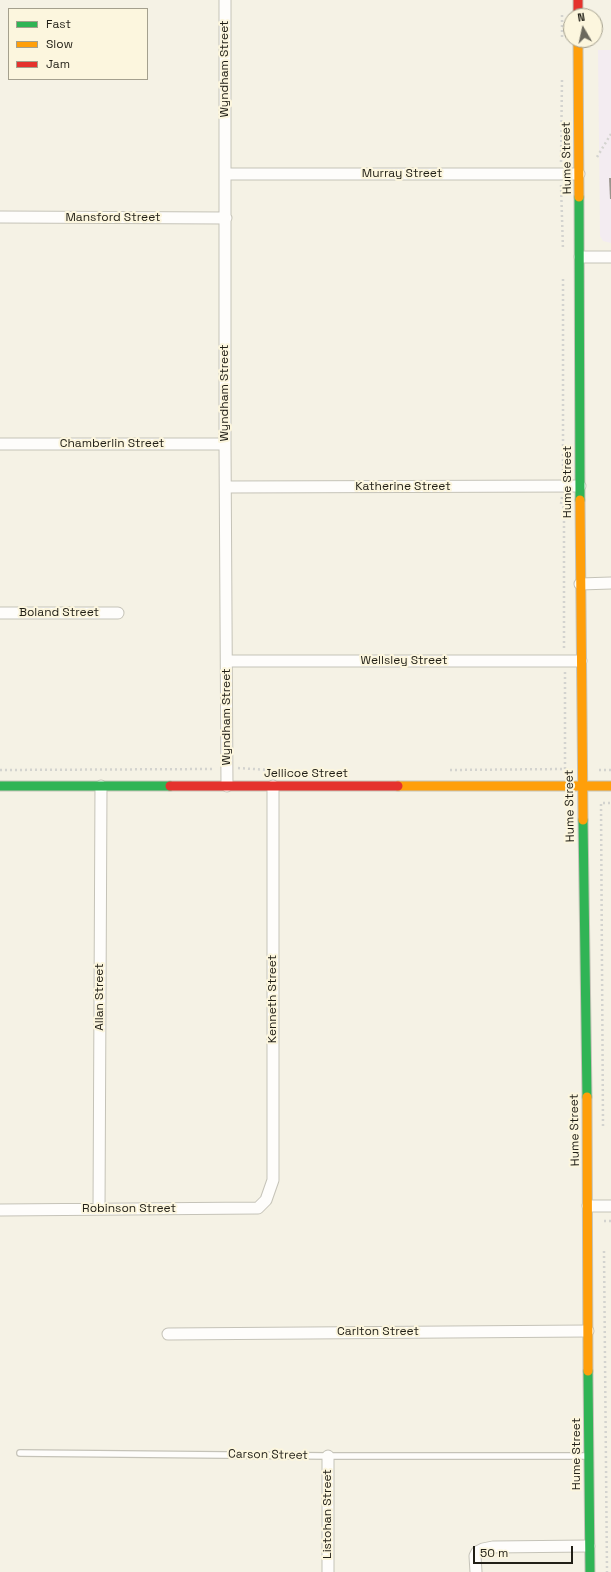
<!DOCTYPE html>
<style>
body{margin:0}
#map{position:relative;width:611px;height:1572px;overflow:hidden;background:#f5f2e5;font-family:"Space Grotesk",sans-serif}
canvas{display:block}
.legend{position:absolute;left:8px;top:8px;width:140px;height:72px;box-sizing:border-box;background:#fcf6de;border:1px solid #a4a08e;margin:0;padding:5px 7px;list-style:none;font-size:12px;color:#211f16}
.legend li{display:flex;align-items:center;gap:8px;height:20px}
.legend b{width:20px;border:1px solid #a4a08e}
.north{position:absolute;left:563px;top:8px;width:40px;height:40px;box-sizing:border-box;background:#fcf6de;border:1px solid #a4a08e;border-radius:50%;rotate:351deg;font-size:11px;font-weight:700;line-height:16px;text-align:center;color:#211f16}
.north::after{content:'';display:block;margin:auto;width:14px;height:18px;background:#6b695e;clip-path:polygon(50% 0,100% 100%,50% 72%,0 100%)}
.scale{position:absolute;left:473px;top:1546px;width:100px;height:18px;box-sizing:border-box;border:2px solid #211f16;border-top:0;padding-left:5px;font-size:12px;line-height:14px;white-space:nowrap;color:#211f16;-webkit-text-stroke:3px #fcf6de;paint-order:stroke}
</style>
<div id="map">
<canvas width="611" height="1572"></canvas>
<ul class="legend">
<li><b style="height:5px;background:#30b455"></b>Fast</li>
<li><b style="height:5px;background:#ff9f0a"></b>Slow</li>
<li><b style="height:5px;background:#e5322d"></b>Jam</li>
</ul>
<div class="north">N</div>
<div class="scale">50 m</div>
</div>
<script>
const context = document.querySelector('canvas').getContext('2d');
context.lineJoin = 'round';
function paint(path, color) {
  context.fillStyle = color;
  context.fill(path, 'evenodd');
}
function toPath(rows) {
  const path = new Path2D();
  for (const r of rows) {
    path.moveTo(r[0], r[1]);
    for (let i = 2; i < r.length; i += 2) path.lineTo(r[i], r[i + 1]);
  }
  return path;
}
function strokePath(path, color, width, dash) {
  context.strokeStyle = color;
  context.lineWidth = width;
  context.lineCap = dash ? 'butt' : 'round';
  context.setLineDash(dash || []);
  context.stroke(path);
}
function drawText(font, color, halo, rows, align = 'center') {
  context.font = font + ' "Space Grotesk",sans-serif';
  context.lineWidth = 4;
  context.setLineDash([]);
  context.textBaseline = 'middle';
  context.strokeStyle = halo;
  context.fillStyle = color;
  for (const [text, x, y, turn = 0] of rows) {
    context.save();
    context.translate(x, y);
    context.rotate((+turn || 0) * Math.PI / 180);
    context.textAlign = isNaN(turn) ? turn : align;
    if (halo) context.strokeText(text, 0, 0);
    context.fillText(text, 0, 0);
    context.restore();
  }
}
paint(toPath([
 [598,50,611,50,611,243,603,241,600,236]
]), '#f3ecf1');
paint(toPath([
 [609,178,611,178,611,199,610,199]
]), '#9a948d');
const lane = toPath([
 [20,1453,328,1456,587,1456]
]);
const street = toPath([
 [225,0,225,444,227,786],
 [226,174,579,174],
 [0,217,226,218],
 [580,257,611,257],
 [0,444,225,444],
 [226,487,580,486],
 [580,584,611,583],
 [0,613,118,613],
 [227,661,581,661],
 [588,1206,611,1206],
 [99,1209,101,786],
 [0,1210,258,1208,266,1200,273,1180,273,786],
 [168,1334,588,1331],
 [328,1572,328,1456],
 [476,1572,475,1556,477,1552,483,1549,493,1547,589,1546]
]);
const fast = toPath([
 [579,197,580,500],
 [0,786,170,786],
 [583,820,587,1097],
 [588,1371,590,1572]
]);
const slow = toPath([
 [578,40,579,197],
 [580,500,583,820],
 [398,786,611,786],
 [587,1097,588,1371]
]);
const jam = toPath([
 [578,0,578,16],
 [170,786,398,786]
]);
strokePath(lane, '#c5c3b8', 8);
strokePath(street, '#c5c3b8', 13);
strokePath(fast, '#c5c3b8', 11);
strokePath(slow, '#c5c3b8', 11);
strokePath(jam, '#c5c3b8', 11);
strokePath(toPath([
 [562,15,562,40],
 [597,157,611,134],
 [561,162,562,79],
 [561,185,563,250],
 [563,279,563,476],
 [562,497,561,504,564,508,564,649],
 [238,768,269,770],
 [0,770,215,769],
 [450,770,565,769,565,672],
 [599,770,611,770],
 [603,1126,601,803,611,803],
 [604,1221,611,1221],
 [604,1251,607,1572]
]), '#d3d3cf', 2.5, [2, 3]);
strokePath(lane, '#fefdfb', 5.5);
strokePath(street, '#fefdfb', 11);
strokePath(fast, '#30b455', 9);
strokePath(slow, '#ff9f0a', 9);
strokePath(jam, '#e5322d', 9);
drawText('12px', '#211f16', '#fcf6de', [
 ["Wyndham Street",225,69,-90],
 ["Hume Street",567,158,-91],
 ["Murray Street",402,174],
 ["Mansford Street",113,218],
 ["Wyndham Street",225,393,-90],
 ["Chamberlin Street",112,444],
 ["Hume Street",568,482,-90],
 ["Katherine Street",403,487],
 ["Boland Street",59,613],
 ["Wellsley Street",404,661],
 ["Wyndham Street",227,717,-90],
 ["Jellicoe Street",306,774],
 ["Hume Street",570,806,-91],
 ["Allan Street",100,997,-90],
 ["Kenneth Street",273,999,-90],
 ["Hume Street",575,1130,-91],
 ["Robinson Street",129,1209],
 ["Carlton Street",378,1332],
 ["Hume Street",577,1454,-90],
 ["Carson Street",268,1455,1],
 ["Listohan Street",328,1514,-90]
]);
</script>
